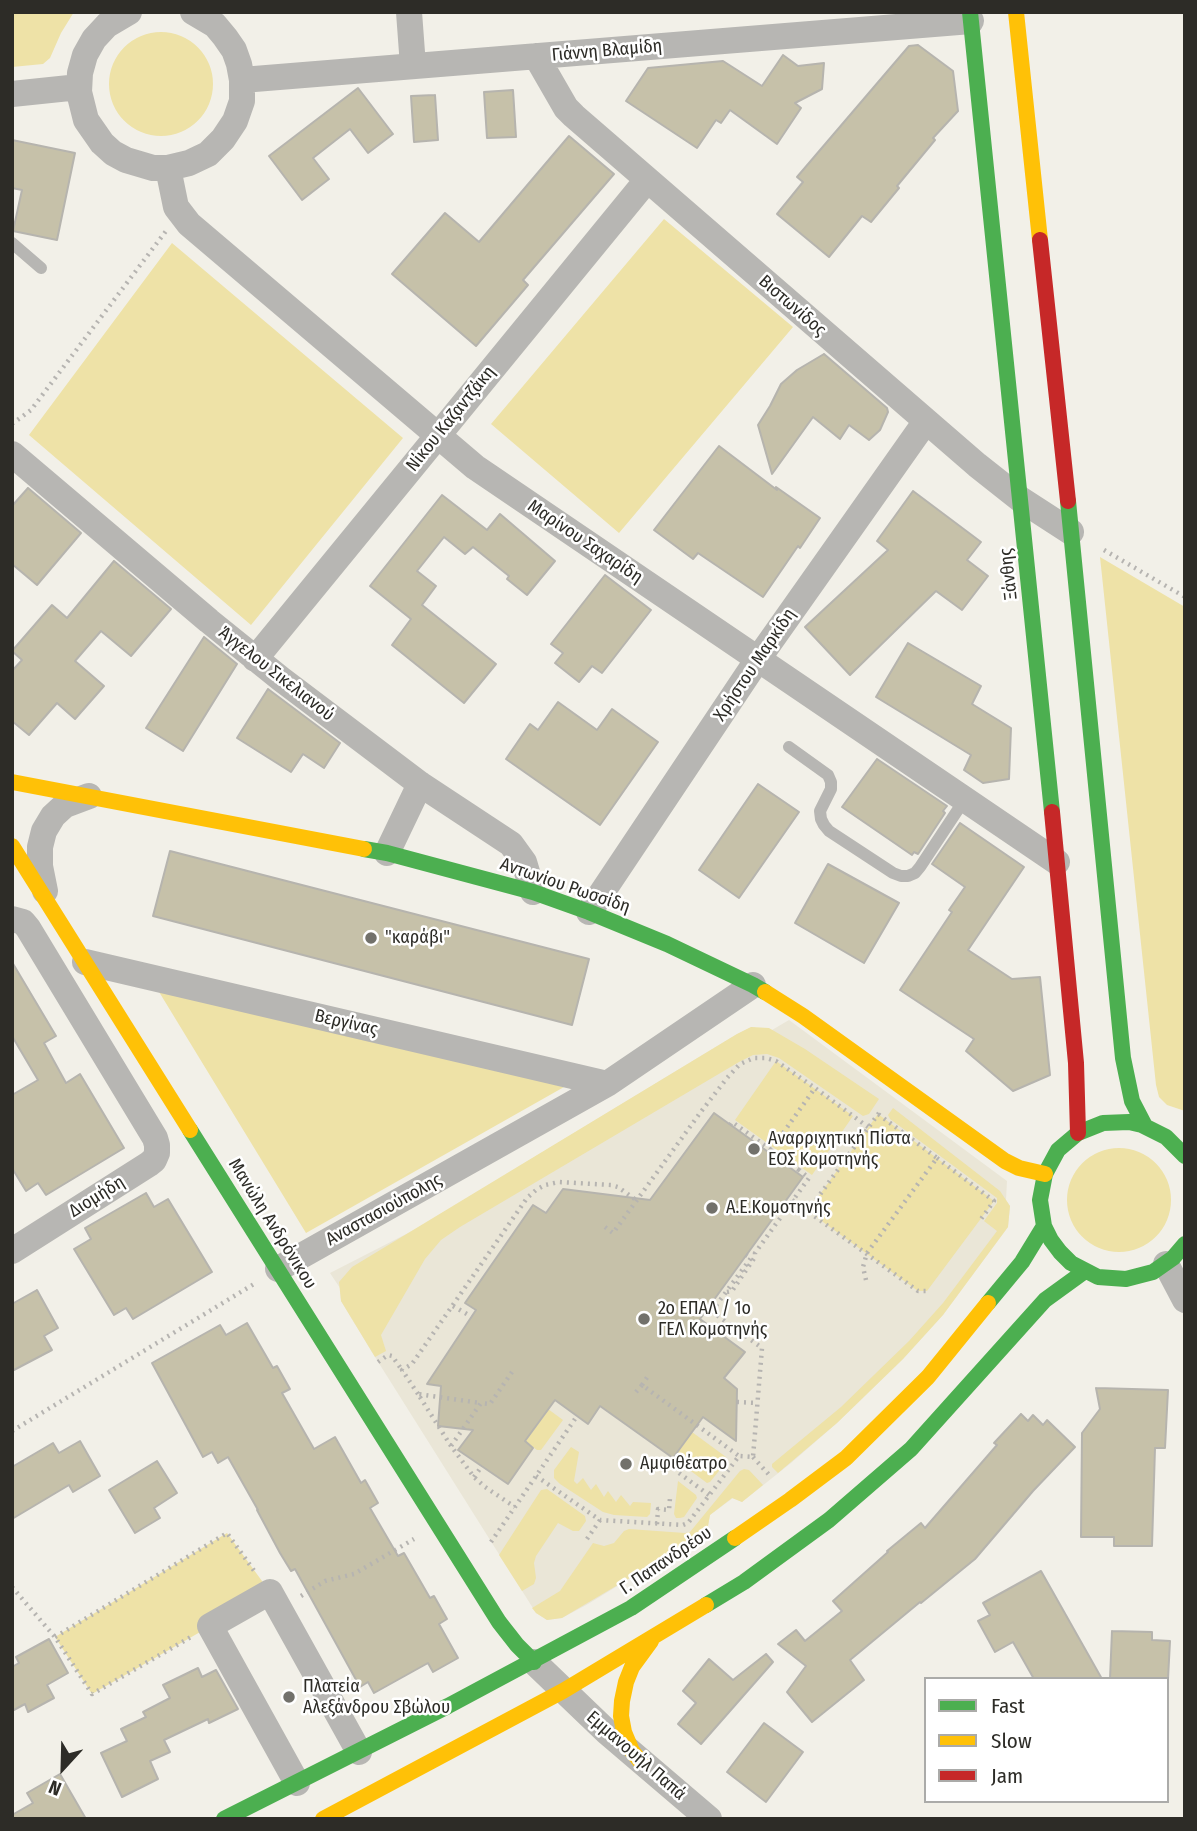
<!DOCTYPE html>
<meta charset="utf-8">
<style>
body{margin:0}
#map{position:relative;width:1197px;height:1831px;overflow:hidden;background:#f2f0e8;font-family:"Fira Sans Condensed",sans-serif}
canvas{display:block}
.frame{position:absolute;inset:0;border:14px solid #2d2c27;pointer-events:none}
.legend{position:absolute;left:924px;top:1677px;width:245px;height:126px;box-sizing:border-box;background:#fff;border:2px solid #ababa9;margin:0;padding:9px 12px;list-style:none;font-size:21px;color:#2d2c27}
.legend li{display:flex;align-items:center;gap:14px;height:35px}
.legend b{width:35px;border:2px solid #ababa9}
.north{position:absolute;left:28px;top:1733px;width:70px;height:70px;-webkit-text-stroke:5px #fff;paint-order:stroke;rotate:202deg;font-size:19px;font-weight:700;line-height:28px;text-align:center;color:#2d2c27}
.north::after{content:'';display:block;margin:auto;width:24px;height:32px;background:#2d2c27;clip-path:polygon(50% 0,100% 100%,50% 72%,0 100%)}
</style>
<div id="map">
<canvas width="1197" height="1831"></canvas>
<div class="frame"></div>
<ul class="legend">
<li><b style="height:9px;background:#4caf50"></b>Fast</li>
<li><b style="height:9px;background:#ffc107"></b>Slow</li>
<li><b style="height:9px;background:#c62828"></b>Jam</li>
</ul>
<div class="north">N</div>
</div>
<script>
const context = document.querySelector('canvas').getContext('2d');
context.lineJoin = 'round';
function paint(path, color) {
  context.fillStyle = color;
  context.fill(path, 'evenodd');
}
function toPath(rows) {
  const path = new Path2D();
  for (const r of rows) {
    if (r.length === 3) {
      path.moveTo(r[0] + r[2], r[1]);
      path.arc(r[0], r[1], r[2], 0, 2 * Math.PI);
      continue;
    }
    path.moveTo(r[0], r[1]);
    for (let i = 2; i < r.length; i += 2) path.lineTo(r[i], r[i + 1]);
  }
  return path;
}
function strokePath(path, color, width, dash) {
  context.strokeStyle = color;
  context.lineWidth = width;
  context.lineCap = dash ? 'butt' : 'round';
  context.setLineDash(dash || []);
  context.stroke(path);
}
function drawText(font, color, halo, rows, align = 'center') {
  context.font = font + ' "Fira Sans Condensed",sans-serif';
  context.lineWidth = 5;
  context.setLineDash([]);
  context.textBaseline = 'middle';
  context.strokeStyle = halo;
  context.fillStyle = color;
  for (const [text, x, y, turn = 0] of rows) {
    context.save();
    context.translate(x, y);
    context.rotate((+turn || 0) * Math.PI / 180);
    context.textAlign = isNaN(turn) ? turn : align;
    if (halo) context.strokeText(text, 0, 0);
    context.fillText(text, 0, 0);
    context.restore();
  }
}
paint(toPath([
 [789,1020,1007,1181,1006,1200,1010,1206,1008,1227,943,1315,903,1359,837,1423,791,1463,742,1502,733,1498,710,1515,708,1526,655,1563,588,1604,562,1618,547,1620,536,1613,375,1357,341,1301,340,1288,330,1273,414,1230,737,1034,751,1027,772,1030]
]), '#eae6d7');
paint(toPath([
 [12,12,74,12,61,33,50,58,43,64,12,67],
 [161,84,52],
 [664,219,793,327,619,533,491,424],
 [172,243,403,438,251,625,29,435],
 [1100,557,1185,607,1185,1111,1167,1105,1159,1097,1156,1085],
 [153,982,564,1087,306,1233],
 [751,1027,769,1028,805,1049,879,1099,869,1114,863,1116,779,1058,767,1054,753,1055,739,1062,460,1227,441,1240,425,1259,381,1335,386,1351,375,1357,341,1301,339,1282,352,1267,737,1034],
 [776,1061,853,1116,812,1175,735,1120],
 [893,1108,1000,1191,1010,1206,1008,1227,943,1315,903,1359,837,1423,778,1473,772,1467,772,1464,841,1407,909,1341,943,1303,997,1231,984,1221,997,1203,997,1198,890,1119,888,1115],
 [878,1114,994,1201,927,1291,918,1291,808,1211],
 [1119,1200,52],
 [548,1409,563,1420,541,1450,537,1450,525,1441],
 [692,1432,726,1457,727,1461,710,1482,707,1483,680,1463,680,1459,673,1458],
 [571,1447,579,1452,574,1481,577,1484,583,1478,591,1490,596,1484,604,1497,608,1491,616,1502,621,1495,630,1506,633,1502,651,1503,650,1514,647,1517,614,1515,603,1512,560,1484,554,1478,554,1470],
 [744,1469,749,1470,763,1485,742,1502,732,1498,710,1515,708,1526,655,1563,562,1618,547,1620,536,1613,532,1608,560,1591,593,1543,604,1546,614,1543,624,1531,629,1529,685,1533,690,1532,740,1471],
 [678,1481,696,1495,697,1498,684,1517,680,1518,676,1518,674,1514],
 [547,1489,585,1516,586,1521,579,1531,573,1531,558,1523,536,1556,534,1563,536,1578,534,1584,522,1591,499,1555,541,1490],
 [227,1533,270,1592,92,1694,55,1637]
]), '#eee2a7');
const building = toPath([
 [918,45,953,71,958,111,933,138,935,140,897,186,899,188,871,222,862,216,829,257,777,214,803,182,797,177,909,46,918,45],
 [783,55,798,66,824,63,822,89,795,103,801,108,777,144,730,110,721,123,716,120,697,148,626,101,648,68,723,61,762,86,783,55],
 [358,88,393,134,368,153,350,129,313,158,329,179,302,200,269,156,358,88],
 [513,90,516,137,487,138,484,92,513,90],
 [435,95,438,140,414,142,411,96,435,95],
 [569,136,614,174,523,280,528,285,476,346,392,274,445,213,479,242,569,136],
 [12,140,75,153,57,240,13,231,22,190,12,188,12,140],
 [824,354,887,408,888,412,880,430,869,440,849,425,840,439,813,417,772,474,758,425,770,406,781,384,797,370,824,354],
 [719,446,777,490,776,487,820,518,800,548,798,546,763,597,698,553,693,559,654,530,719,446],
 [28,488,81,533,37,585,12,564,12,506,28,488],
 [913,491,981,542,967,560,988,576,962,610,936,591,850,675,805,627,888,550,877,541,913,491],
 [442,495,487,530,500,514,555,561,527,595,507,579,509,576,473,547,465,554,444,537,417,571,436,586,422,605,496,664,464,703,392,645,411,619,370,586,442,495],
 [114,561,171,609,131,656,101,631,75,661,104,686,75,719,57,703,29,735,12,721,12,671,22,660,12,651,52,605,67,618,114,561],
 [605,575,651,610,602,673,592,666,579,682,555,663,563,653,551,644,605,575],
 [204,637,237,664,183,751,146,728,204,637],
 [908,643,981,686,972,704,1011,728,1009,779,983,783,964,770,971,755,876,697,908,643],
 [268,689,340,743,324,768,303,754,291,772,237,738,268,689],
 [558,702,597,730,612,709,658,742,600,825,506,759,530,724,538,730,558,702],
 [877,759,947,806,943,811,945,813,918,854,914,852,912,855,842,807,877,759],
 [758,784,799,812,739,898,699,870,758,784],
 [960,823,1024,867,968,950,1012,979,1040,977,1050,1075,1013,1091,966,1051,974,1039,900,990,952,912,949,910,965,887,932,864,960,823],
 [170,851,589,959,572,1025,153,916,170,851],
 [828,864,899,903,864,963,795,923,828,864],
 [12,962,56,1036,44,1043,66,1083,80,1074,124,1148,46,1195,38,1183,26,1191,12,1168,12,1095,38,1080,12,1036,12,962],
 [714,1113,803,1177,700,1319,745,1352,724,1378,737,1389,736,1441,703,1417,673,1458,600,1406,588,1424,555,1400,525,1441,533,1448,508,1484,458,1450,473,1430,438,1426,441,1386,427,1384,476,1310,465,1303,533,1205,546,1213,563,1189,650,1200,714,1113],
 [146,1193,154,1207,168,1199,212,1272,133,1319,126,1308,114,1315,74,1249,91,1239,85,1228,146,1193],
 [37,1290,58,1328,44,1336,52,1350,12,1371,12,1304,37,1290],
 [247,1323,273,1368,277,1366,290,1389,282,1393,314,1449,335,1437,361,1483,365,1480,378,1503,370,1508,398,1556,404,1553,430,1598,434,1596,447,1619,439,1624,458,1658,433,1672,428,1663,374,1693,368,1682,360,1687,295,1569,291,1571,280,1553,257,1510,258,1510,228,1457,218,1463,212,1452,203,1457,152,1363,220,1325,226,1335,247,1323],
 [1096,1388,1168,1390,1165,1448,1155,1448,1152,1546,1114,1546,1114,1537,1081,1537,1082,1433,1100,1409,1096,1388],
 [1021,1414,1028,1421,1033,1415,1043,1425,1047,1420,1075,1447,1033,1491,975,1559,921,1603,920,1602,850,1660,864,1680,812,1722,787,1692,806,1666,778,1644,796,1630,805,1641,842,1611,833,1601,888,1552,887,1551,921,1523,925,1528,997,1445,994,1443,1021,1414],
 [80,1441,100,1476,73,1492,69,1485,12,1519,12,1467,53,1443,59,1453,80,1441],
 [157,1461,177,1493,154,1508,160,1518,135,1533,109,1490,157,1461],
 [1041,1571,1102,1679,1034,1679,1013,1642,995,1652,978,1621,990,1615,983,1603,1041,1571],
 [1112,1631,1152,1632,1152,1640,1170,1641,1168,1679,1110,1679,1112,1631],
 [49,1639,68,1673,47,1685,54,1698,28,1712,25,1704,12,1711,12,1667,19,1663,16,1657,49,1639],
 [766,1654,773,1662,701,1744,678,1724,696,1703,683,1691,709,1659,733,1680,766,1654],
 [198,1668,202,1677,216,1670,238,1709,209,1723,208,1719,164,1740,170,1752,150,1761,158,1779,122,1797,101,1753,127,1741,121,1729,146,1717,143,1712,170,1698,163,1685,198,1668],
 [764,1723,803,1752,766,1802,727,1772,764,1723],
 [60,1774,86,1819,12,1819,12,1815,33,1803,27,1793,60,1774]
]);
paint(building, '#c6c1a9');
strokePath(building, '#b6b4ae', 2);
strokePath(toPath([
 [12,424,31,410,166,231],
 [1104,550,1185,597],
 [730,1125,732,1122,799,1170,798,1172],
 [771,1150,815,1088,868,1127],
 [937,1158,994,1201,981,1219],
 [792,1200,918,1291,927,1291],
 [808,1211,879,1113],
 [605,1227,613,1233,700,1113,727,1078,740,1064,754,1058,766,1058,776,1061,815,1088],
 [866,1280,863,1267,867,1253,937,1158,878,1114],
 [727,1292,732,1291,755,1257,755,1253,809,1178,799,1170],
 [453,1306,472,1317],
 [712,1311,751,1258,746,1255],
 [378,1362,388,1355,392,1356,402,1370],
 [512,1372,490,1404,481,1403,451,1446,474,1477,485,1487,515,1507],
 [642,1385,648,1376],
 [636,1392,642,1385,739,1456],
 [418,1394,402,1370,412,1364,527,1198,536,1190,545,1185,559,1182,611,1185,618,1187,636,1200],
 [737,1402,757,1403],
 [12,1431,254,1284],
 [451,1446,418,1394,481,1403],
 [753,1457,771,1477],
 [679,1473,709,1495],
 [536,1476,600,1520,683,1525,688,1523,739,1456,753,1457,762,1348,699,1302],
 [474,1477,482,1466],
 [657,1524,658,1509,669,1510,670,1498],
 [587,1539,600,1520],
 [491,1542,577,1416],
 [12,1587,55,1637,92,1694,191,1637],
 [301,1596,325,1581,354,1574,414,1539],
 [55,1637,227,1533,255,1572]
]), '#b6b4b1', 4.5, [2, 5]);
strokePath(toPath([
 [12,243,41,268],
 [789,747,828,775,831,782,831,789,820,811,821,819,824,825,829,831,893,873,901,876,908,876,915,873,920,867,965,799]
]), '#b7b6b3', 12);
strokePath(toPath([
 [129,12,107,25,94,39,85,55,80,73,79,92,86,120,102,143,113,153,126,160,153,168,168,168,189,163,208,154,223,139,235,121,242,101,242,80,239,64,234,50,225,37,215,25,193,12],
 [409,12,413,66],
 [536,56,566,108,574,116,977,465,1020,499,1071,532],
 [242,80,971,21],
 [12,94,79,87],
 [168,168,176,207,189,224,475,467,1057,862],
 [12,454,209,621,281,679,420,784,511,844,524,862,533,892],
 [255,659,647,180],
 [387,853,420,784],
 [45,891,40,866,40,847,44,831,53,816,65,805,89,796],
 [589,912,758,659,926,421],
 [12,919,23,922,28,928,155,1138,157,1145,157,1153,154,1160,149,1164,12,1251],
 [85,962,607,1084],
 [1166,1264,1185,1300],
 [278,1269,607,1084,753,985],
 [534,1662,607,1732,709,1819],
 [297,1783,210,1626,270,1592,359,1752]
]), '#b7b6b3', 26);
strokePath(toPath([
 [970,12,1052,812],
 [1068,501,1123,1058,1132,1101,1145,1126],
 [364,849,387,853,533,892,589,912,667,944,753,985,765,992],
 [190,1130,499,1622,517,1645,534,1662],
 [1185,1156,1166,1137,1142,1125,1129,1122,1103,1123,1078,1133,1058,1150,1045,1174,1040,1200,1044,1226,1051,1240,1060,1252,1071,1263,1098,1277,1126,1279,1153,1272,1173,1258,1185,1244],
 [988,1303,1022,1262,1044,1226],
 [706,1605,744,1582,829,1520,911,1449,1045,1300,1085,1271],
 [224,1819,448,1706,631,1608,735,1538]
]), '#4caf50', 16);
strokePath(toPath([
 [1016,12,1040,240],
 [12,782,364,849],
 [12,846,190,1130],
 [765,992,803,1016,1005,1161,1019,1168,1045,1174],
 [735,1538,790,1500,846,1458,928,1377,988,1303],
 [640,1761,632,1751,624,1732,621,1716,622,1701,626,1682,632,1667,651,1641],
 [323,1819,563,1691,706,1605]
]), '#ffc107', 16);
strokePath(toPath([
 [1040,240,1068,501],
 [1052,812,1076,1063,1078,1133]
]), '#c62828', 16);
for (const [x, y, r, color] of [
 [371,938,7,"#72716b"],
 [754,1149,7,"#72716b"],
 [712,1208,7,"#72716b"],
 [644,1319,7,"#72716b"],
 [626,1464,7,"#72716b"],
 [289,1697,7,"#72716b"]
]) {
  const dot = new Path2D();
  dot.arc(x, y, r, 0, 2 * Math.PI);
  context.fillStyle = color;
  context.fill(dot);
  strokePath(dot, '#fff', 2.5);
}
drawText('18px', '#2d2c27', '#fff', [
 ["Γιάννη Βλαμίδη",607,51,-5],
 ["Βιστωνίδος",792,306,41],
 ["Νίκου Καζαντζάκη",451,419,-51],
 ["Μαρίνου Σαχαρίδη",585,542,34],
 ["Ξάνθης",1009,574,-96],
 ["Χρήστου Μαρκίδη",755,665,-56],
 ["Άγγελου Σικελιανού",276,674,38],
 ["Αντωνίου Ρωσσίδη",565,886,19],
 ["Βεργίνας",346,1023,13],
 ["Διομήδη",97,1197,-32],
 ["Αναστασιούπολης",384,1210,-29],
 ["Μανώλη Ανδρόνικου",272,1224,58],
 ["Γ. Παπανδρέου",666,1561,-34],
 ["Εμμανουήλ Παπά",636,1756,41]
]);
drawText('18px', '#2d2c27', '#fff', [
 ["\"καράβι\"",385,938],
 ["Αναρριχητική Πίστα",768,1139],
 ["ΕΟΣ Κομοτηνής",768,1160],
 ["Α.Ε.Κομοτηνής",726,1208],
 ["2ο ΕΠΑΛ / 1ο",658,1309],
 ["ΓΕΛ Κομοτηνής",658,1330],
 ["Αμφιθέατρο",640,1464],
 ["Πλατεία",303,1687],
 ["Αλεξάνδρου Σβώλου",303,1708]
], 'left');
</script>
